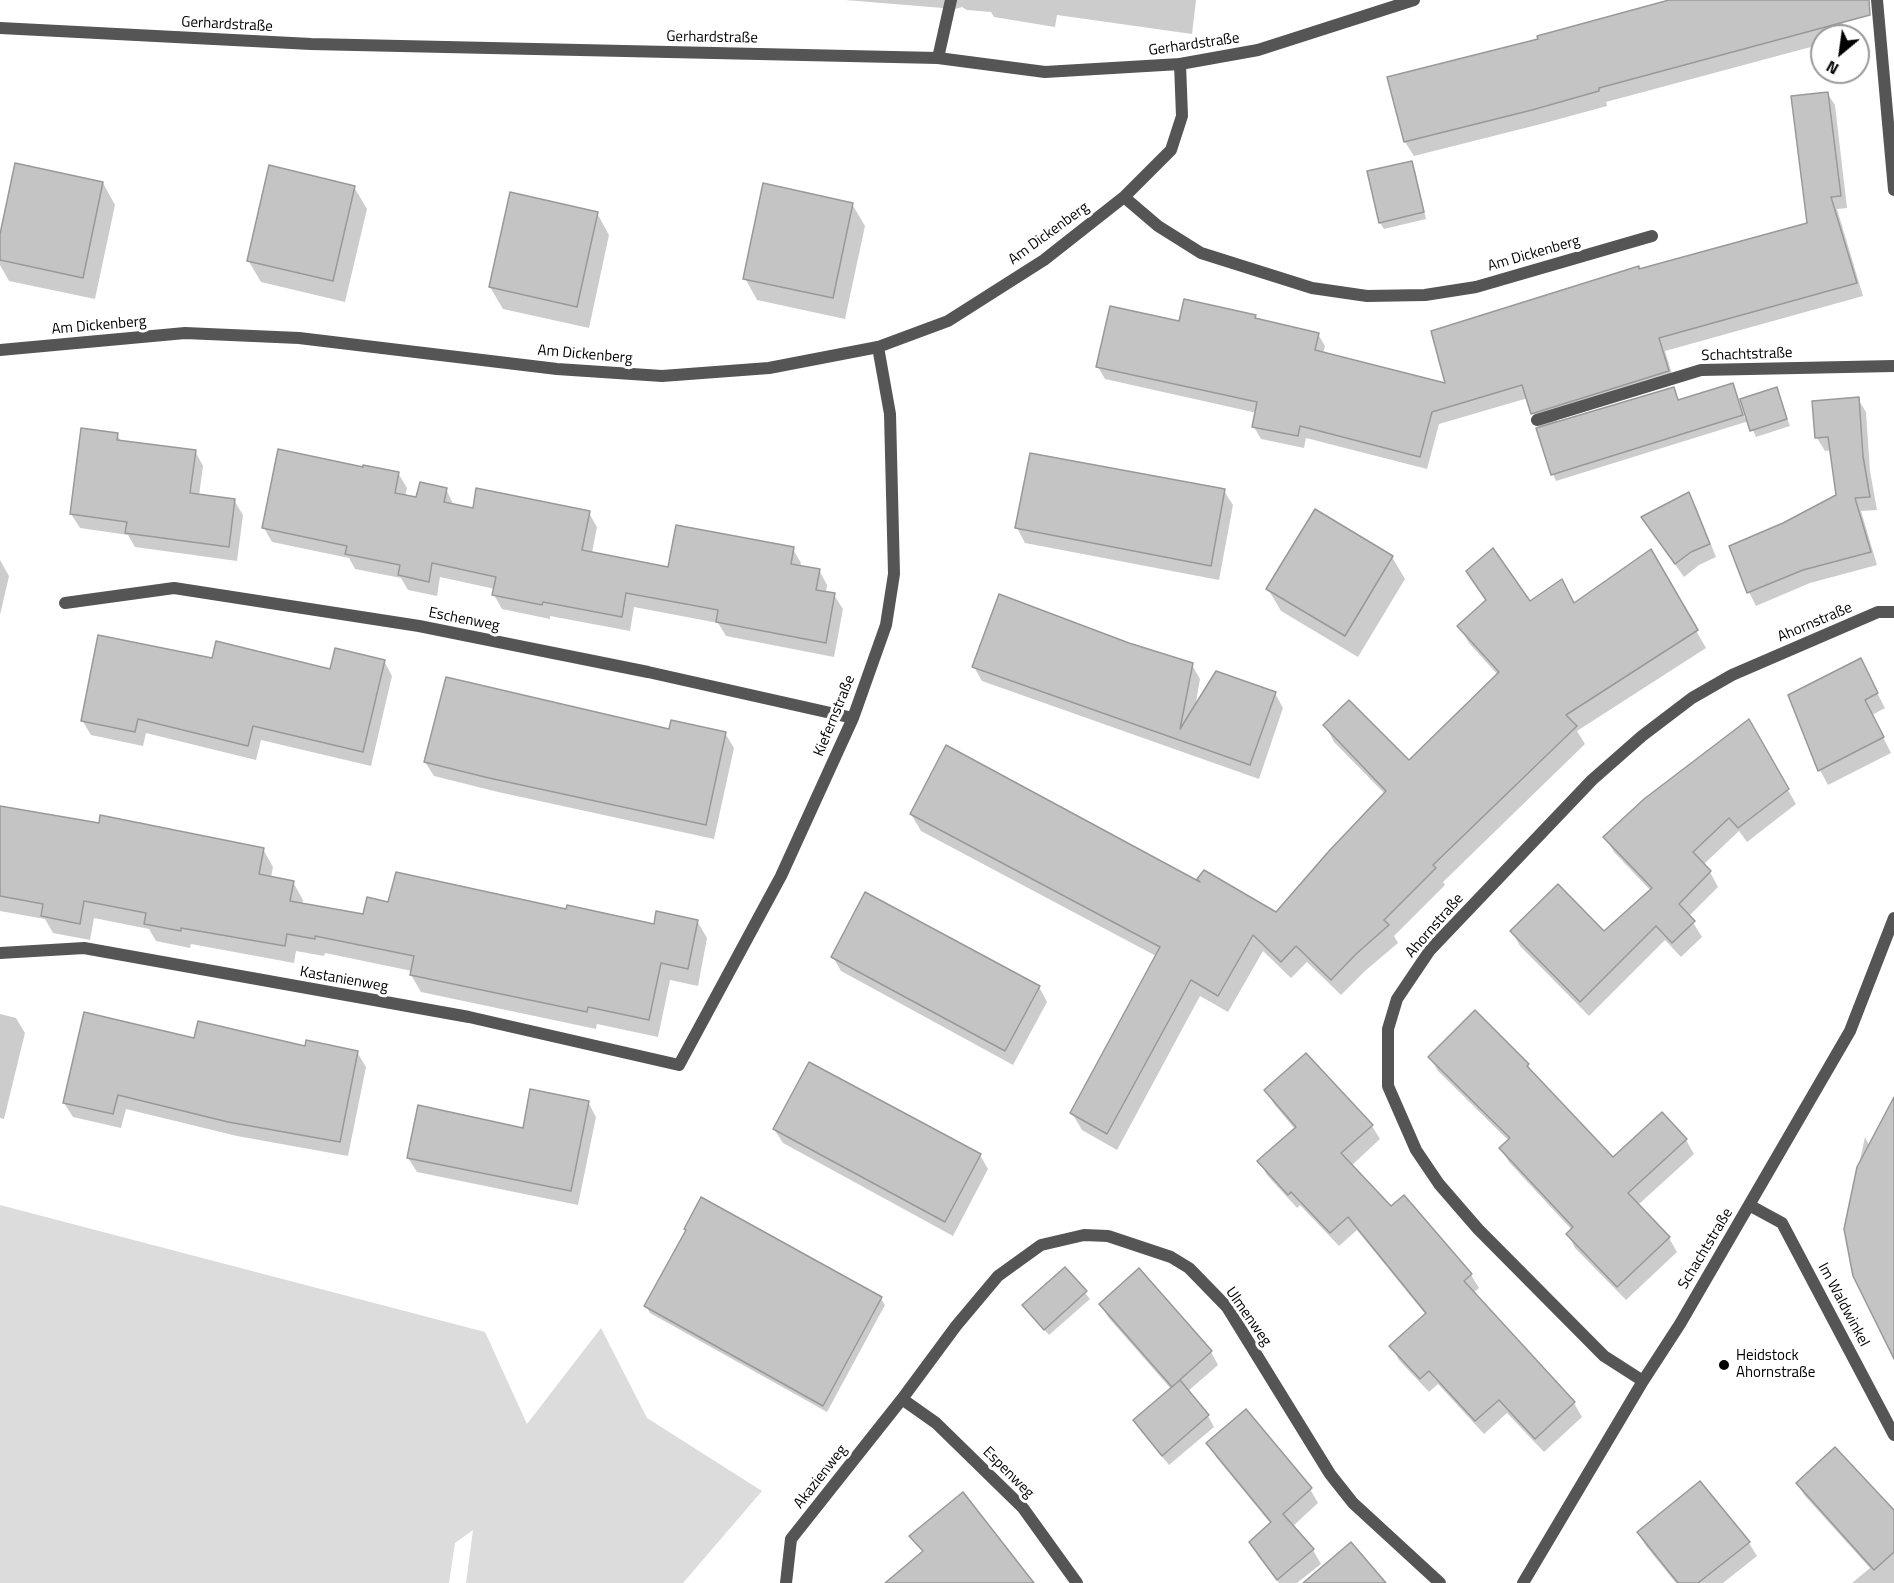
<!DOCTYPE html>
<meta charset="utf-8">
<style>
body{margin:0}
#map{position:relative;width:1894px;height:1583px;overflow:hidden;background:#fff;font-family:"Titillium Web",sans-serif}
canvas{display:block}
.north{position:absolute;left:1810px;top:24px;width:60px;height:60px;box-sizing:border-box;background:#fff;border:2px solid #999;border-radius:50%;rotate:209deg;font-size:16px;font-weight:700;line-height:24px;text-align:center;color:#000}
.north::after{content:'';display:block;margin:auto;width:21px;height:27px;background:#000;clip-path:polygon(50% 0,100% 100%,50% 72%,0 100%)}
</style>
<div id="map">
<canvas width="1894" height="1583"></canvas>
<div class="north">N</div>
</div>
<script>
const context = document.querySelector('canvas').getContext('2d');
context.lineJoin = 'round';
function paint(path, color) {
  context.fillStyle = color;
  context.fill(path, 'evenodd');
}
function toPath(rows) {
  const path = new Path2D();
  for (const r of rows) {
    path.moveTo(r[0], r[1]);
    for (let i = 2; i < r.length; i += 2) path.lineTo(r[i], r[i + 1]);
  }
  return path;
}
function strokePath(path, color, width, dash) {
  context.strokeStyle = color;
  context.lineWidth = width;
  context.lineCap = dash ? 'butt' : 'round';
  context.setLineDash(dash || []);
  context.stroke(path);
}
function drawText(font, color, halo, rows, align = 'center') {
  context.font = font + ' "Titillium Web",sans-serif';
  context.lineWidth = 6;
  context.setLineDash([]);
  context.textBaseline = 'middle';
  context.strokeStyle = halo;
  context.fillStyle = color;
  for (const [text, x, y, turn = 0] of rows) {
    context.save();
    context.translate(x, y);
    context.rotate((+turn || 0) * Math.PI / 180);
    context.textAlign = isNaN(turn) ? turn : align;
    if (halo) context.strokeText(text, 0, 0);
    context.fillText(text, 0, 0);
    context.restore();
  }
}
paint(toPath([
 [0,1205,485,1332,527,1424,601,1328,647,1418,762,1491,683,1583,466,1583,473,1530,455,1543,449,1583,0,1583]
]), '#dcdcdc');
paint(toPath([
 [845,0,1196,0,1192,34,1057,15,1055,27,994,17,991,12,967,10,962,7,955,9],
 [1674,0,1838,0,1845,36,1822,36,1822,44,1606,102,1607,106,1541,124,1414,156,1405,142,1389,78,1540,40],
 [1827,93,1835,105,1847,208,1837,209,1863,296,1665,351,1675,384,1557,420,1558,423,1673,389,1679,401,1732,385,1745,419,1776,389,1790,426,1756,437,1749,421,1556,481,1553,474,1541,428,1533,413,1528,398,1439,424,1427,469,1306,438,1304,448,1261,439,1254,427,1257,413,1105,379,1098,367,1180,323,1255,316,1257,321,1318,334,1325,346,1323,354,1447,386,1639,270,1808,224],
 [1411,163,1415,170,1426,219,1384,229,1380,223],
 [103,183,115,205,95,299,9,281,0,265,0,241],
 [354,187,367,209,345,302,261,282,248,260],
 [852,204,865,226,845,319,757,300,745,278],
 [597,213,609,235,589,328,503,309,490,287],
 [1858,399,1866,412,1870,471,1877,510,1861,511,1877,565,1810,583,1756,606,1749,592,1730,547,1784,524,1838,496,1832,450,1825,451,1817,438],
 [117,434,121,442,195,451,203,466,199,496,234,500,243,515,237,561,135,547,128,535,80,528,71,514],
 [364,468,398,473,407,488,405,496,417,499,446,489,454,506,474,510,589,513,597,527,592,553,669,569,793,549,801,563,800,567,819,570,827,585,826,593,834,595,843,609,834,657,726,636,718,623,634,607,630,631,550,616,550,619,502,609,494,595,495,589,440,577,437,596,408,590,401,578,355,569,349,558,272,542,264,528],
 [1224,491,1233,505,1219,580,1025,543,1017,528],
 [1688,494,1696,507,1716,557,1699,565,1684,577,1651,531],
 [1316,511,1392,557,1405,579,1358,657,1281,611,1268,589],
 [1651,551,1706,648,1577,731,1585,744,1443,882,1445,885,1394,936,1398,943,1365,971,1341,995,1307,962,1291,978,1263,951,1228,1012,1200,996,1117,1150,1082,1130,1072,1113,1156,956,921,831,911,814,1202,885,1276,914,1385,794,1334,742,1325,725,1409,762,1498,675,1469,643,1459,626,1487,601,1468,571,1530,603,1575,604],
 [0,560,9,576,0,615],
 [1128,644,1192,665,1200,679,1195,708,1275,693,1283,708,1259,779,982,681,974,667],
 [214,660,331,671,384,661,392,676,371,766,261,740,256,760,146,733,143,746,91,735,82,720],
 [1868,675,1885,708,1872,715,1891,753,1828,785,1820,770,1790,696],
 [1748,721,1796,804,1747,842,1739,831,1703,865,1710,872,1718,887,1689,916,1702,937,1681,957,1665,940,1589,1016,1520,946,1512,932,1604,933,1651,891,1614,852,1605,837],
 [670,731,725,733,734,748,714,839,498,792,434,776,425,762],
 [0,826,263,849,273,867,271,878,293,882,303,900,302,905,364,915,389,904,568,911,655,925,697,921,707,938,698,986,670,980,658,1037,597,1024,596,1029,421,992,411,975,412,971,325,953,324,956,296,951,294,963,191,944,190,948,156,941,149,929,94,918,90,940,53,933,45,919,0,911],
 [833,957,1039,987,1047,1002,1013,1065,841,971],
 [0,1014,16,1018,25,1033,4,1119,0,1118],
 [195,1040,357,1052,366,1067,348,1156,237,1136,126,1109,121,1128,73,1117,64,1103],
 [1430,1057,1528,1065,1535,1078,1613,1159,1686,1140,1694,1154,1638,1205,1669,1238,1677,1252,1626,1300,1575,1248,1568,1234,1572,1230,1509,1162,1501,1149,1509,1141,1438,1071],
 [1266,1090,1372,1126,1380,1139,1351,1166,1391,1208,1471,1275,1479,1288,1473,1293,1574,1403,1582,1417,1544,1452,1507,1413,1484,1434,1438,1384,1429,1392,1399,1360,1391,1346,1426,1315,1357,1230,1339,1246,1300,1205,1297,1208,1267,1175,1259,1161,1295,1129,1274,1104],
 [588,1102,596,1117,578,1205,417,1172,408,1158,524,1129],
 [774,1129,980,1155,988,1169,953,1236,783,1143],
 [1865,1137,1894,1195,1894,1355,1845,1229],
 [701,1199,881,1299,885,1305,827,1412,650,1313,646,1306,687,1231],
 [1065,1269,1090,1299,1049,1335,1028,1312],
 [1138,1270,1211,1352,1218,1365,1187,1392,1208,1416,1214,1427,1169,1465,1141,1431,1135,1420,1171,1389,1108,1317,1101,1304],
 [1208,1443,1310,1489,1318,1503,1292,1527,1313,1550,1321,1564,1297,1583,1279,1583,1258,1556,1250,1542,1271,1524,1216,1457],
 [1797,1484,1894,1513,1894,1583,1852,1583,1870,1568,1805,1496],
 [1638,1533,1749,1543,1757,1556,1723,1583,1676,1583,1646,1546]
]), '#0003');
const building = toPath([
 [1669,0,1869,0,1870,15,1599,88,1599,91,1532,110,1404,142,1387,77,1538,39,1537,36,1669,0],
 [1828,92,1841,196,1831,197,1857,283,1659,338,1669,371,1531,414,1522,385,1432,412,1420,457,1300,426,1298,436,1252,427,1257,402,1096,367,1110,306,1179,321,1184,299,1256,315,1255,318,1319,333,1315,350,1445,383,1431,331,1639,266,1639,269,1807,223,1791,96,1828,92],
 [1412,161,1424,212,1379,223,1367,171,1412,161],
 [15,163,103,182,83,278,0,260,0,234,15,163],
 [269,165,355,186,333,281,247,261,269,165],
 [763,183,853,203,833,298,743,279,763,183],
 [510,192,598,212,577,307,489,287,510,192],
 [1733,383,1743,415,1551,475,1536,428,1674,387,1678,400,1733,383],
 [1777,387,1787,419,1750,431,1740,399,1777,387],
 [1859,397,1863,456,1870,497,1855,498,1871,552,1803,570,1747,593,1729,546,1783,523,1836,495,1828,437,1815,438,1812,401,1859,397],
 [81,428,118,433,117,440,196,450,190,493,235,499,229,547,125,533,127,522,70,514,81,428],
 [278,449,363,467,363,465,399,472,395,493,416,497,420,482,447,488,444,502,473,508,476,488,590,511,582,550,668,567,676,525,794,547,791,564,820,569,816,590,835,593,826,643,716,622,718,610,626,593,622,617,543,602,542,605,492,595,496,577,432,563,429,582,398,575,400,565,345,554,347,546,262,528,278,449],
 [1030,453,1225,489,1211,566,1015,528,1030,453],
 [1689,492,1710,544,1691,552,1675,564,1641,517,1689,492],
 [1315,509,1393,556,1345,636,1266,589,1315,509],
 [1493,548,1530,601,1562,579,1574,603,1651,549,1698,630,1566,715,1577,726,1433,865,1436,868,1384,920,1389,925,1356,954,1331,980,1296,946,1281,962,1253,935,1218,996,1191,980,1107,1134,1070,1113,1160,947,910,814,946,745,1200,882,1197,879,1204,870,1276,912,1329,851,1386,791,1323,725,1349,700,1409,760,1499,672,1457,626,1486,600,1466,571,1493,548],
 [999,594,1129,643,1193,663,1180,729,1216,671,1276,692,1250,765,972,667,999,594],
 [98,635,212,658,216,641,330,669,335,648,385,660,363,752,253,726,248,746,138,719,135,732,81,721,98,635],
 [1861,658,1878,693,1865,700,1884,737,1818,771,1788,695,1861,658],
 [446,677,669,729,671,720,726,732,706,825,489,778,424,762,446,677],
 [1749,719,1789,789,1738,828,1729,818,1693,852,1711,871,1679,904,1695,921,1672,943,1656,926,1580,1002,1510,931,1558,884,1604,931,1652,888,1603,837,1644,799,1749,719],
 [0,806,99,823,100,815,264,848,259,874,294,881,290,901,363,914,367,897,388,902,396,872,566,909,567,905,654,924,656,911,698,920,688,969,661,963,649,1020,588,1007,587,1012,410,975,414,956,315,936,315,939,287,934,285,946,181,928,181,931,144,924,146,913,84,901,80,924,41,916,43,904,0,896,0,806],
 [865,892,1040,986,1005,1051,831,957,865,892],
 [1475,1010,1529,1064,1527,1066,1613,1157,1662,1112,1687,1139,1628,1193,1670,1237,1617,1287,1566,1234,1573,1227,1499,1148,1510,1138,1428,1057,1475,1010],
 [84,1012,194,1038,198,1021,305,1046,306,1040,358,1051,340,1142,228,1122,118,1095,113,1114,63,1103,84,1012],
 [1306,1053,1373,1125,1341,1153,1391,1206,1404,1195,1472,1274,1464,1281,1575,1402,1535,1439,1499,1400,1475,1421,1429,1371,1420,1379,1389,1346,1426,1313,1348,1217,1330,1233,1291,1192,1288,1195,1257,1161,1296,1127,1264,1090,1306,1053],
 [809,1062,981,1154,945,1222,773,1129,809,1062],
 [530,1089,589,1101,571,1191,407,1158,418,1105,523,1128,530,1089],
 [1894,1097,1894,1359,1853,1276,1844,1229,1857,1167,1894,1097],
 [701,1197,882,1297,823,1406,644,1306,686,1230,684,1229,701,1197],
 [1065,1267,1087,1291,1044,1330,1022,1305,1065,1267],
 [1139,1268,1212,1351,1172,1387,1099,1304,1139,1268],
 [1180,1380,1209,1415,1162,1456,1133,1420,1180,1380],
 [1246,1409,1312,1488,1283,1514,1314,1549,1277,1580,1249,1542,1271,1522,1206,1443,1246,1409],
 [1835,1447,1894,1510,1894,1552,1874,1570,1796,1483,1835,1447],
 [1700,1481,1750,1542,1698,1583,1678,1583,1637,1532,1700,1481],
 [963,1492,1034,1583,885,1583,923,1551,909,1536,963,1492],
 [1351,1542,1386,1583,1303,1583,1351,1542]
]);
paint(building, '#c4c4c4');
strokePath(building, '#999', 1.5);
strokePath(toPath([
 [938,58,951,0]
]), '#555', 12);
strokePath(toPath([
 [1877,0,1894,190],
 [1124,197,1158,226,1201,253,1312,288,1367,296,1425,295,1476,287,1652,236],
 [0,350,185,333,299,338,557,369,662,376,769,368,878,347,948,321,1044,260,1124,197,1171,150,1182,116,1180,64],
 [1537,420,1701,370,1894,366],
 [65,603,174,588,419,626,648,672,853,718],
 [0,953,84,948,469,1017,679,1065,781,876,853,718,886,625,894,574,890,414,878,347],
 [1749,1205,1782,1223,1894,1435],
 [1643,1381,1604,1356,1478,1229,1439,1184,1416,1150,1388,1086,1388,1029,1397,999,1430,950,1592,780,1642,736,1692,698,1732,675,1878,612,1894,612],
 [902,1399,936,1423,1023,1508,1077,1583],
 [786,1583,791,1539,902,1399,956,1326,998,1276,1041,1245,1084,1235,1108,1236,1171,1257,1189,1268,1227,1307,1330,1474,1353,1503,1440,1583],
 [1523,1583,1643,1381,1680,1324,1850,1031,1894,918]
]), '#555', 12);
strokePath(toPath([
 [0,28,311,44,938,58,1045,72,1180,64,1258,50,1414,0]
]), '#555', 12);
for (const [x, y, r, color] of [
 [1724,1365,6,"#000"]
]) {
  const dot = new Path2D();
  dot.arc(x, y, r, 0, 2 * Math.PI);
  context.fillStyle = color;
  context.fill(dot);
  strokePath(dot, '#fff', 2);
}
drawText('15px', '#000', '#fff', [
 ["Gerhardstraße",227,25,3],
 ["Gerhardstraße",712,38,1],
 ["Gerhardstraße",1194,45,-8],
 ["Am Dickenberg",1049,234,-36],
 ["Am Dickenberg",1534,254,-16],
 ["Am Dickenberg",99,326,-5],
 ["Am Dickenberg",585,355,5],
 ["Schachtstraße",1747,355,-2],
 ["Eschenweg",464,620,11],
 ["Ahornstraße",1815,623,-23],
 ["Kiefernstraße",835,716,-68],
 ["Ahornstraße",1435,926,-49],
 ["Kastanienweg",344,980,10],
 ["Schachtstraße",1706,1249,-59],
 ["Im Waldwinkel",1843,1305,62],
 ["Ulmenweg",1248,1317,55],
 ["Espenweg",1008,1473,45],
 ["Akazienweg",821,1477,-52]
]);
drawText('15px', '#000', '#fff', [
 ["Heidstock",1736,1356],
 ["Ahornstraße",1736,1373]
], 'left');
</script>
